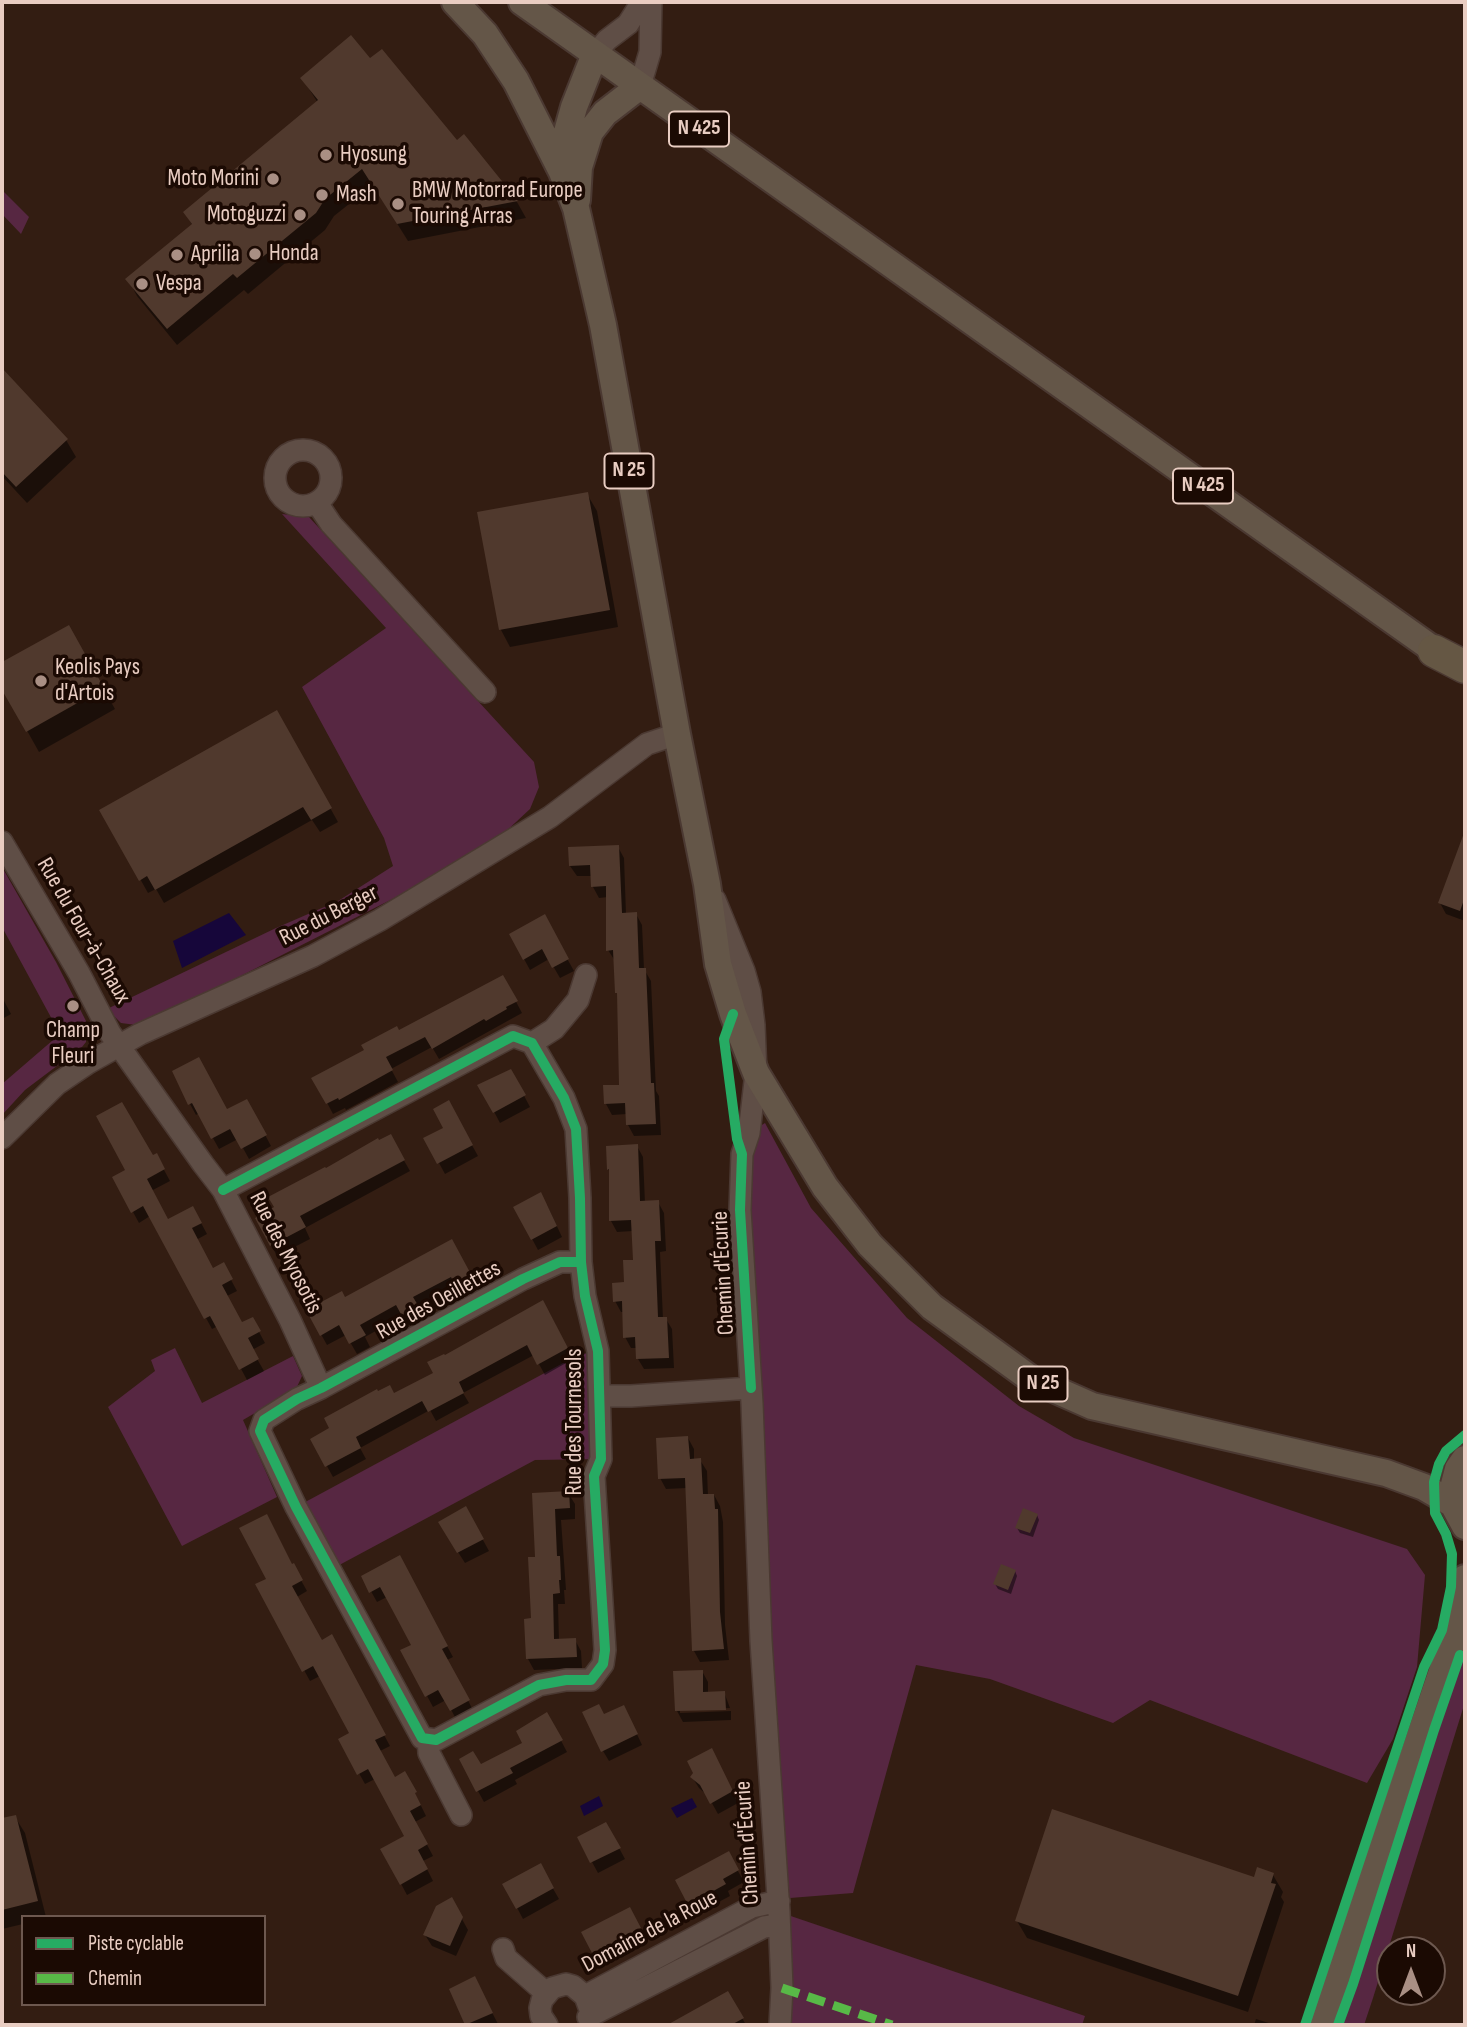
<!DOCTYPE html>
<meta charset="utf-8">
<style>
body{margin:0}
#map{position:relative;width:1467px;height:2027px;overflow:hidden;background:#331d12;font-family:"Sofia Sans Condensed",sans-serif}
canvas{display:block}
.frame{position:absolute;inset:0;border:4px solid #e9cdc2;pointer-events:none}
.legend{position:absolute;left:21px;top:1915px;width:245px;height:91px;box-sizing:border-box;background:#1b0a03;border:2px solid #6d584f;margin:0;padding:9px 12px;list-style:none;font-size:21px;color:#e9cdc2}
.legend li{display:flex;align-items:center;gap:14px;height:35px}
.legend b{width:35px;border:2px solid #6d584f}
.north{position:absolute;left:1376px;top:1936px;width:70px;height:70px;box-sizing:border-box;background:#1b0a03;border:2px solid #6d584f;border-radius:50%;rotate:0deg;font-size:19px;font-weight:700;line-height:28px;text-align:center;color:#e9cdc2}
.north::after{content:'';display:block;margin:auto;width:24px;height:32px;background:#a98f84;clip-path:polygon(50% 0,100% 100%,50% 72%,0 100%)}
</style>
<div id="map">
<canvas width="1467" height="2027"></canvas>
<div class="frame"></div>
<ul class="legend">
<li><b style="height:9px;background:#26ab63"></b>Piste cyclable</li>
<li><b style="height:9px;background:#58b947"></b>Chemin</li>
</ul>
<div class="north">N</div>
</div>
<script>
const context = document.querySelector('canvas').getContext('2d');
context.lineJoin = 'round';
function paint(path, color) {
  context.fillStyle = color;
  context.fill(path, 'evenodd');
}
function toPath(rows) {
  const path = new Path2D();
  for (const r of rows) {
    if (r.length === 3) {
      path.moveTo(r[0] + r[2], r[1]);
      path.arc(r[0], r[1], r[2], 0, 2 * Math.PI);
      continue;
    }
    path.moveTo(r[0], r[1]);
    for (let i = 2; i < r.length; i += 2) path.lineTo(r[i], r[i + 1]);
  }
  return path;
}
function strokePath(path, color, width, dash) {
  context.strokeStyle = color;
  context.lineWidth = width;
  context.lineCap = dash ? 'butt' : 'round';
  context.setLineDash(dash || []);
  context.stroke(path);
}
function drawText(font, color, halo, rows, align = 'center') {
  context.font = font + ' "Sofia Sans Condensed",sans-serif';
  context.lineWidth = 7;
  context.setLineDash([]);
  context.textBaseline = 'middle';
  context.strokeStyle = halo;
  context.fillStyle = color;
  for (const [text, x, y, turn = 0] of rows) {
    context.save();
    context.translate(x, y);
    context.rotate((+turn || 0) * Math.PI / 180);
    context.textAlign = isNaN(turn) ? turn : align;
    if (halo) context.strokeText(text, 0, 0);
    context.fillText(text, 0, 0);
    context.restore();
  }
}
paint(toPath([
 [2,190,29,217,21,234,2,214],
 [282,514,309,517,534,762,539,787,530,809,501,836,416,887,221,986,136,1025,121,1023,107,1009,276,928,338,901,393,866,384,838,302,687,386,628],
 [2,867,56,962,86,1021,86,1042,82,1047,25,1090,2,1115,2,1084,60,1034,2,927],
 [765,1123,811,1208,907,1318,1019,1406,1074,1438,1407,1549,1425,1575,1417,1667,1393,1739,1367,1783,1150,1700,1113,1723,990,1679,916,1665,853,1893,790,1898,779,1901,752,1403,749,1133],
 [175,1348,202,1403,293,1356,302,1376,296,1389,243,1420,277,1497,182,1546,108,1407,155,1371,151,1360],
 [598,1351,601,1459,535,1460,330,1570,296,1507,578,1355],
 [1465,1646,1465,1702,1373,1998,1364,2025,1338,2025,1412,1804,1434,1730],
 [779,1912,1085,2016,1082,2025,780,2025]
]), '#572742');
paint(toPath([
 [229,913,246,935,182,968,173,941],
 [599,1796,603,1806,584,1816,580,1806],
 [692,1798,697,1807,677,1818,671,1808]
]), '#16063a');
paint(toPath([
 [370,61,457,142,464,137,517,202,526,218,408,241,373,185,334,216,325,230,248,294,244,290,177,345,137,296,128,279,193,226,185,213,318,103,302,78],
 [2,370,66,440,76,457,27,503,2,476],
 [587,494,597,511,618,627,510,647,501,630,479,514],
 [68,627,115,709,39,752,2,686,2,664],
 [277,713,338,822,320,832,312,820,164,903,156,889,148,893,102,811],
 [618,847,624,858,626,914,636,914,642,925,644,969,651,981,656,1091,659,1096,661,1135,634,1136,628,1125,627,1114,612,1115,606,1104,621,1086,621,1045,615,961,608,950,608,897,599,898,593,887,592,876,577,876,570,866],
 [1457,857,1465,860,1465,921,1446,914,1440,903],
 [544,917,574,971,560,978,549,959,530,970,511,935],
 [503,977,522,1013,439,1059,432,1047,391,1069,398,1082,346,1110,345,1108,333,1114,314,1078],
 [2,997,11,1014,2,1019],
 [511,1071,530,1107,500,1123,480,1085],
 [175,1072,227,1112,247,1101,271,1146,249,1159,238,1139,219,1149,199,1113,196,1115,190,1104],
 [448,1102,478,1156,445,1174,426,1139,445,1129],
 [390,1136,410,1171,305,1228,310,1239,277,1256,257,1218],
 [637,1146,643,1157,645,1203,658,1202,664,1213,666,1251,660,1252,663,1319,666,1319,672,1329,674,1368,644,1369,638,1359,637,1348,631,1348,625,1337,624,1312,621,1312,615,1301,626,1284,635,1262,633,1231,617,1232,611,1221,611,1173,608,1169],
 [156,1155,170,1181,151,1191,168,1222,193,1208,207,1234,196,1240,213,1270,223,1265,237,1291,227,1296,242,1324,252,1319,265,1343,252,1350,264,1371,247,1380,218,1326,212,1329,150,1216,139,1223,133,1212,153,1157],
 [547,1205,562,1237,538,1250,515,1207],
 [451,1242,477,1290,464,1297,458,1286,418,1308,423,1318,410,1326,404,1315,365,1337,370,1347,357,1354,346,1335,327,1345,308,1311,344,1299],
 [549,1312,573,1359,545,1375,534,1355,463,1393,469,1403,436,1421,430,1410,360,1448,366,1459,333,1477,312,1439],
 [688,1438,694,1449,694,1460,700,1460,707,1471,708,1496,714,1495,720,1506,723,1522,725,1625,729,1660,700,1662,694,1651,687,1488,666,1489,660,1478],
 [568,1493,575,1504,575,1519,561,1520,566,1590,564,1590,565,1604,558,1604,559,1641,575,1640,581,1651,582,1668,534,1670,528,1659,526,1620,533,1620,537,1559,534,1495],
 [466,1509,489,1551,465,1563,458,1552],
 [1037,1515,1039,1520,1033,1537,1020,1533,1017,1528],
 [399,1558,453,1657,447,1660,474,1712,457,1721,446,1700,433,1707,403,1651,413,1645,387,1597,377,1602,363,1577],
 [293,1566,307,1591,297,1597,321,1642,331,1637,390,1746,380,1751,395,1779,405,1773,426,1816,415,1822,433,1856,423,1861,433,1881,407,1895,383,1850,406,1837,375,1779,365,1784,340,1739,351,1734,320,1676,310,1681,257,1585],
 [1015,1571,1017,1576,1011,1594,998,1589,995,1584],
 [702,1671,708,1682,708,1693,724,1692,730,1708,680,1710,680,1713,731,1711,731,1720,683,1722,677,1711],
 [547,1714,567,1752,515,1780,517,1784,484,1802,461,1760,480,1767,524,1743],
 [604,1716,629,1717,642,1745,609,1761,603,1751],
 [717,1761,738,1803,718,1814,708,1796,699,1788,692,1777],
 [15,1817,25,1833,46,1917,23,1917,23,1924,2,1929,2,1820],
 [606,1824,625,1859,598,1873,592,1862],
 [728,1853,744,1882,728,1891,730,1896,696,1914,677,1881],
 [540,1866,559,1899,523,1919,505,1885],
 [1273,1875,1283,1892,1281,1897,1284,1902,1248,2012,1027,1938,1017,1921],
 [451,1899,468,1930,456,1956,432,1946,425,1935],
 [629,1909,645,1939,600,1964,583,1933],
 [480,1989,498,2024,467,2025,451,1990],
 [728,1993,746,2025,671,2025],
 [1256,2019,1275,2025,1254,2025]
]), '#0007');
paint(toPath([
 [351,35,370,58,382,49,457,140,464,134,518,201,397,224,362,169,325,199,316,213,237,278,233,274,167,329,125,279,192,224,183,212,318,100,300,78],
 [2,368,68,439,16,487,2,472],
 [588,492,610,610,499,630,477,512],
 [69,625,104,688,26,732,2,690,2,662],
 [277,710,332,808,311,820,303,807,155,890,147,876,139,881,99,810],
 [1464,833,1465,897,1460,911,1438,903],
 [619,845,622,913,637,912,639,968,646,968,651,1083,654,1083,656,1124,626,1125,625,1103,604,1104,603,1085,619,1085,617,993,615,993,613,950,606,951,606,886,591,887,590,865,569,866,568,847],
 [545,914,569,959,552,968,542,949,523,960,509,934],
 [503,975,518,1001,506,1007,507,1009,486,1021,484,1019,432,1049,425,1037,386,1057,393,1070,339,1100,338,1098,326,1104,311,1078,364,1050,361,1045,397,1026,399,1030],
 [199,1057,227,1109,247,1099,267,1135,241,1149,230,1129,211,1139,192,1103,188,1105,172,1071],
 [511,1069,526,1095,493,1113,477,1085],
 [449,1100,473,1145,437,1164,423,1138,443,1128,433,1109],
 [122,1102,153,1155,157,1153,165,1169,147,1179,168,1219,193,1206,202,1223,192,1228,213,1268,224,1262,233,1279,222,1285,242,1322,253,1317,261,1331,248,1338,259,1359,239,1370,210,1316,204,1319,143,1206,131,1213,112,1177,125,1170,96,1116],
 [391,1134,405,1160,300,1216,306,1227,270,1246,255,1218,274,1207,268,1197,325,1167,326,1168,378,1138,379,1140],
 [638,1144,640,1201,659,1200,661,1241,655,1241,658,1317,667,1317,669,1358,636,1359,635,1337,623,1338,622,1301,613,1302,612,1283,624,1282,623,1260,633,1260,631,1220,609,1221,609,1169,607,1170,606,1146],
 [541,1192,557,1226,531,1240,513,1207],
 [452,1239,473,1278,456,1287,451,1277,413,1297,419,1307,402,1316,396,1305,360,1325,366,1335,349,1344,339,1325,320,1336,306,1310,342,1291,345,1297],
 [543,1300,568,1348,537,1365,527,1345,459,1382,464,1393,428,1412,422,1401,356,1437,361,1448,325,1467,310,1439,329,1428,324,1418,377,1389,378,1391,390,1385,394,1393,433,1373,427,1362,444,1354,445,1355],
 [688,1436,690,1459,701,1458,703,1494,714,1494,715,1509,718,1509,720,1612,724,1649,692,1651,685,1478,658,1479,656,1438],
 [569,1491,570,1508,555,1509,557,1556,560,1556,561,1580,559,1580,560,1593,553,1594,554,1639,576,1638,577,1657,526,1659,524,1619,531,1618,528,1557,535,1557,532,1493],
 [466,1506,484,1539,457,1553,438,1522],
 [1023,1508,1038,1514,1030,1533,1015,1528],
 [267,1514,292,1564,294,1563,303,1580,292,1586,322,1640,332,1634,386,1735,375,1740,395,1777,405,1771,417,1792,415,1793,421,1805,410,1811,428,1844,418,1850,428,1869,400,1885,380,1849,404,1836,368,1769,357,1775,338,1739,349,1733,313,1666,302,1672,255,1584,266,1579,239,1528],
 [400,1555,448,1646,442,1649,470,1700,450,1711,438,1690,425,1697,400,1650,411,1645,394,1613,380,1587,369,1593,361,1576],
 [1001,1564,1016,1570,1008,1590,993,1584],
 [703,1670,703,1692,725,1691,726,1710,675,1711,673,1671],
 [599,1704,604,1714,624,1705,638,1734,601,1752,582,1712],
 [547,1712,563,1740,510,1768,513,1773,476,1792,459,1759,473,1751,481,1764,522,1743,516,1731],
 [712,1748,733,1791,710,1804,700,1785,690,1777,693,1773,687,1761],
 [1052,1809,1254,1877,1257,1867,1274,1873,1271,1883,1276,1884,1238,1996,1015,1921],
 [16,1815,38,1901,2,1910,2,1818],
 [606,1822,621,1848,590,1863,577,1837],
 [729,1851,739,1870,723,1879,726,1884,688,1905,675,1880],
 [541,1863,554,1888,516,1909,502,1884],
 [452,1897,463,1917,450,1946,423,1935,436,1906],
 [630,1907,641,1928,593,1955,581,1932],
 [475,1976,493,2013,465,2025,449,1989],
 [728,1991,744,2018,731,2025,667,2025]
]), '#50392d');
const minor = toPath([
 [595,54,607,40,628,24,642,2],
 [640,86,650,52,651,2],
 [303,478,28],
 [317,503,331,524,485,692],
 [2,842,79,973,110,1033,203,1164,223,1190,290,1320,321,1388],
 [715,900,744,971,750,992,754,1025,756,1073,749,1133,742,1154,740,1210,752,1403,761,1641,779,1912,782,1988,780,2025],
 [532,1043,554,1029,578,1000,586,975],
 [2,1138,57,1084,88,1063,140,1034,313,956,380,920,550,817,647,744,677,734],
 [223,1190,513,1036,532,1043,564,1098,576,1129,580,1198,581,1262,585,1296,598,1351,601,1459,594,1476,605,1650,603,1664,591,1680,566,1680,539,1685,436,1740,422,1738,296,1507,260,1431,264,1420,297,1399,321,1388,523,1279,560,1262,581,1262],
 [600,1396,631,1396,751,1388],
 [428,1739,429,1753,461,1815],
 [503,1949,506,1958,546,1993],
 [585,1996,752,1907,779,1901],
 [588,2017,764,1927,779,1925],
 [547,2025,541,2016,540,2008,542,2000,552,1988,566,1984,573,1986,585,1996,589,2007]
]);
const major = toPath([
 [455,2,485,34,516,81,562,172,576,208,603,325,677,734,707,884,718,964,733,1014,756,1073,825,1187,870,1245,932,1307,1031,1379,1092,1406,1386,1473,1424,1487,1453,1504],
 [522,2,1451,662],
 [562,171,562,150,574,107,595,54],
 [577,200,579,167,590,132,605,113,640,86],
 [1465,1459,1458,1469,1452,1492,1453,1504,1465,1526],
 [1321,2025,1450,1648,1459,1618,1465,1578]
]);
const highway = toPath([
 [1434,651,1465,667]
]);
strokePath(minor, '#4b3932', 24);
strokePath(major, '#4b3932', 30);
strokePath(highway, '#4b3932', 35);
strokePath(minor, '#5f4e46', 21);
strokePath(major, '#645648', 26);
strokePath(highway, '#655744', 32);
strokePath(toPath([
 [782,1988,892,2025]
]), '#58b947', 9, [18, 9]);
strokePath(toPath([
 [733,1014,724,1039,737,1139,742,1154,740,1210,751,1388],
 [223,1190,513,1036,532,1043,564,1098,576,1129,580,1198,581,1262,585,1296,598,1351,601,1459,594,1476,605,1650,603,1664,591,1680,566,1680,539,1685,436,1740,422,1738,296,1507,260,1431,264,1420,297,1399,321,1388,523,1279,560,1262,581,1262],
 [1305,2025,1424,1667,1442,1630,1451,1587,1452,1554,1446,1534,1435,1513,1434,1482,1439,1464,1446,1451,1465,1435],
 [1338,2025,1353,1984,1434,1730,1460,1655]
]), '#26ab63', 10);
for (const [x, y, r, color] of [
 [326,155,7,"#a98f84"],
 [273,179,7,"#a98f84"],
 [322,195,7,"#a98f84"],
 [398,204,7,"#a98f84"],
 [300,215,7,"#a98f84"],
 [255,254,7,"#a98f84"],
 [177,255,7,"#a98f84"],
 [142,284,7,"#a98f84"],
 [41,681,7,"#a98f84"],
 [73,1006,7,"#a98f84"]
]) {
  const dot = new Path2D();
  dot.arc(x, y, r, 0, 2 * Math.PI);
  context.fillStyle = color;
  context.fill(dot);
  strokePath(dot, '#1b0a03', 2.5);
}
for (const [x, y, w] of [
 [699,129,60],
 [629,471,49],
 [1203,486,60],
 [1043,1384,49]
]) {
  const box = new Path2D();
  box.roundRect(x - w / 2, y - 17.5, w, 35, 5);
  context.fillStyle = '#1b0a03';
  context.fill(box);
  strokePath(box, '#e9cdc2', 2);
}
drawText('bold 21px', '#e9cdc2', null, [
 ["N 425",699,129],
 ["N 25",629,471],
 ["N 425",1203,486],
 ["N 25",1043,1384]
]);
drawText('23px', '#e9cdc2', '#1b0a03', [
 ["Hyosung",340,155],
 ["Moto Morini",259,179,"right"],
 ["BMW Motorrad Europe",412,191],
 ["Touring Arras",412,217],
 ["Mash",336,195],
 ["Motoguzzi",286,215,"right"],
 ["Honda",269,254],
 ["Aprilia",191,255],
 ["Vespa",156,284],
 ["Keolis Pays",55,668],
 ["d'Artois",55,694],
 ["Champ",73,1031,"center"],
 ["Fleuri",73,1057,"center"]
], 'left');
drawText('23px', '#e9cdc2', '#1b0a03', [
 ["Rue du Berger",329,916,-27],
 ["Rue du Four-à-Chaux",83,931,60],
 ["Rue des Myosotis",285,1253,63],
 ["Chemin d'Écurie",724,1273,-93],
 ["Rue des Oeillettes",439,1301,-29],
 ["Rue des Tournesols",575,1422,-90],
 ["Chemin d'Écurie",748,1843,-94],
 ["Domaine de la Roue",650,1932,-28]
]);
</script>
